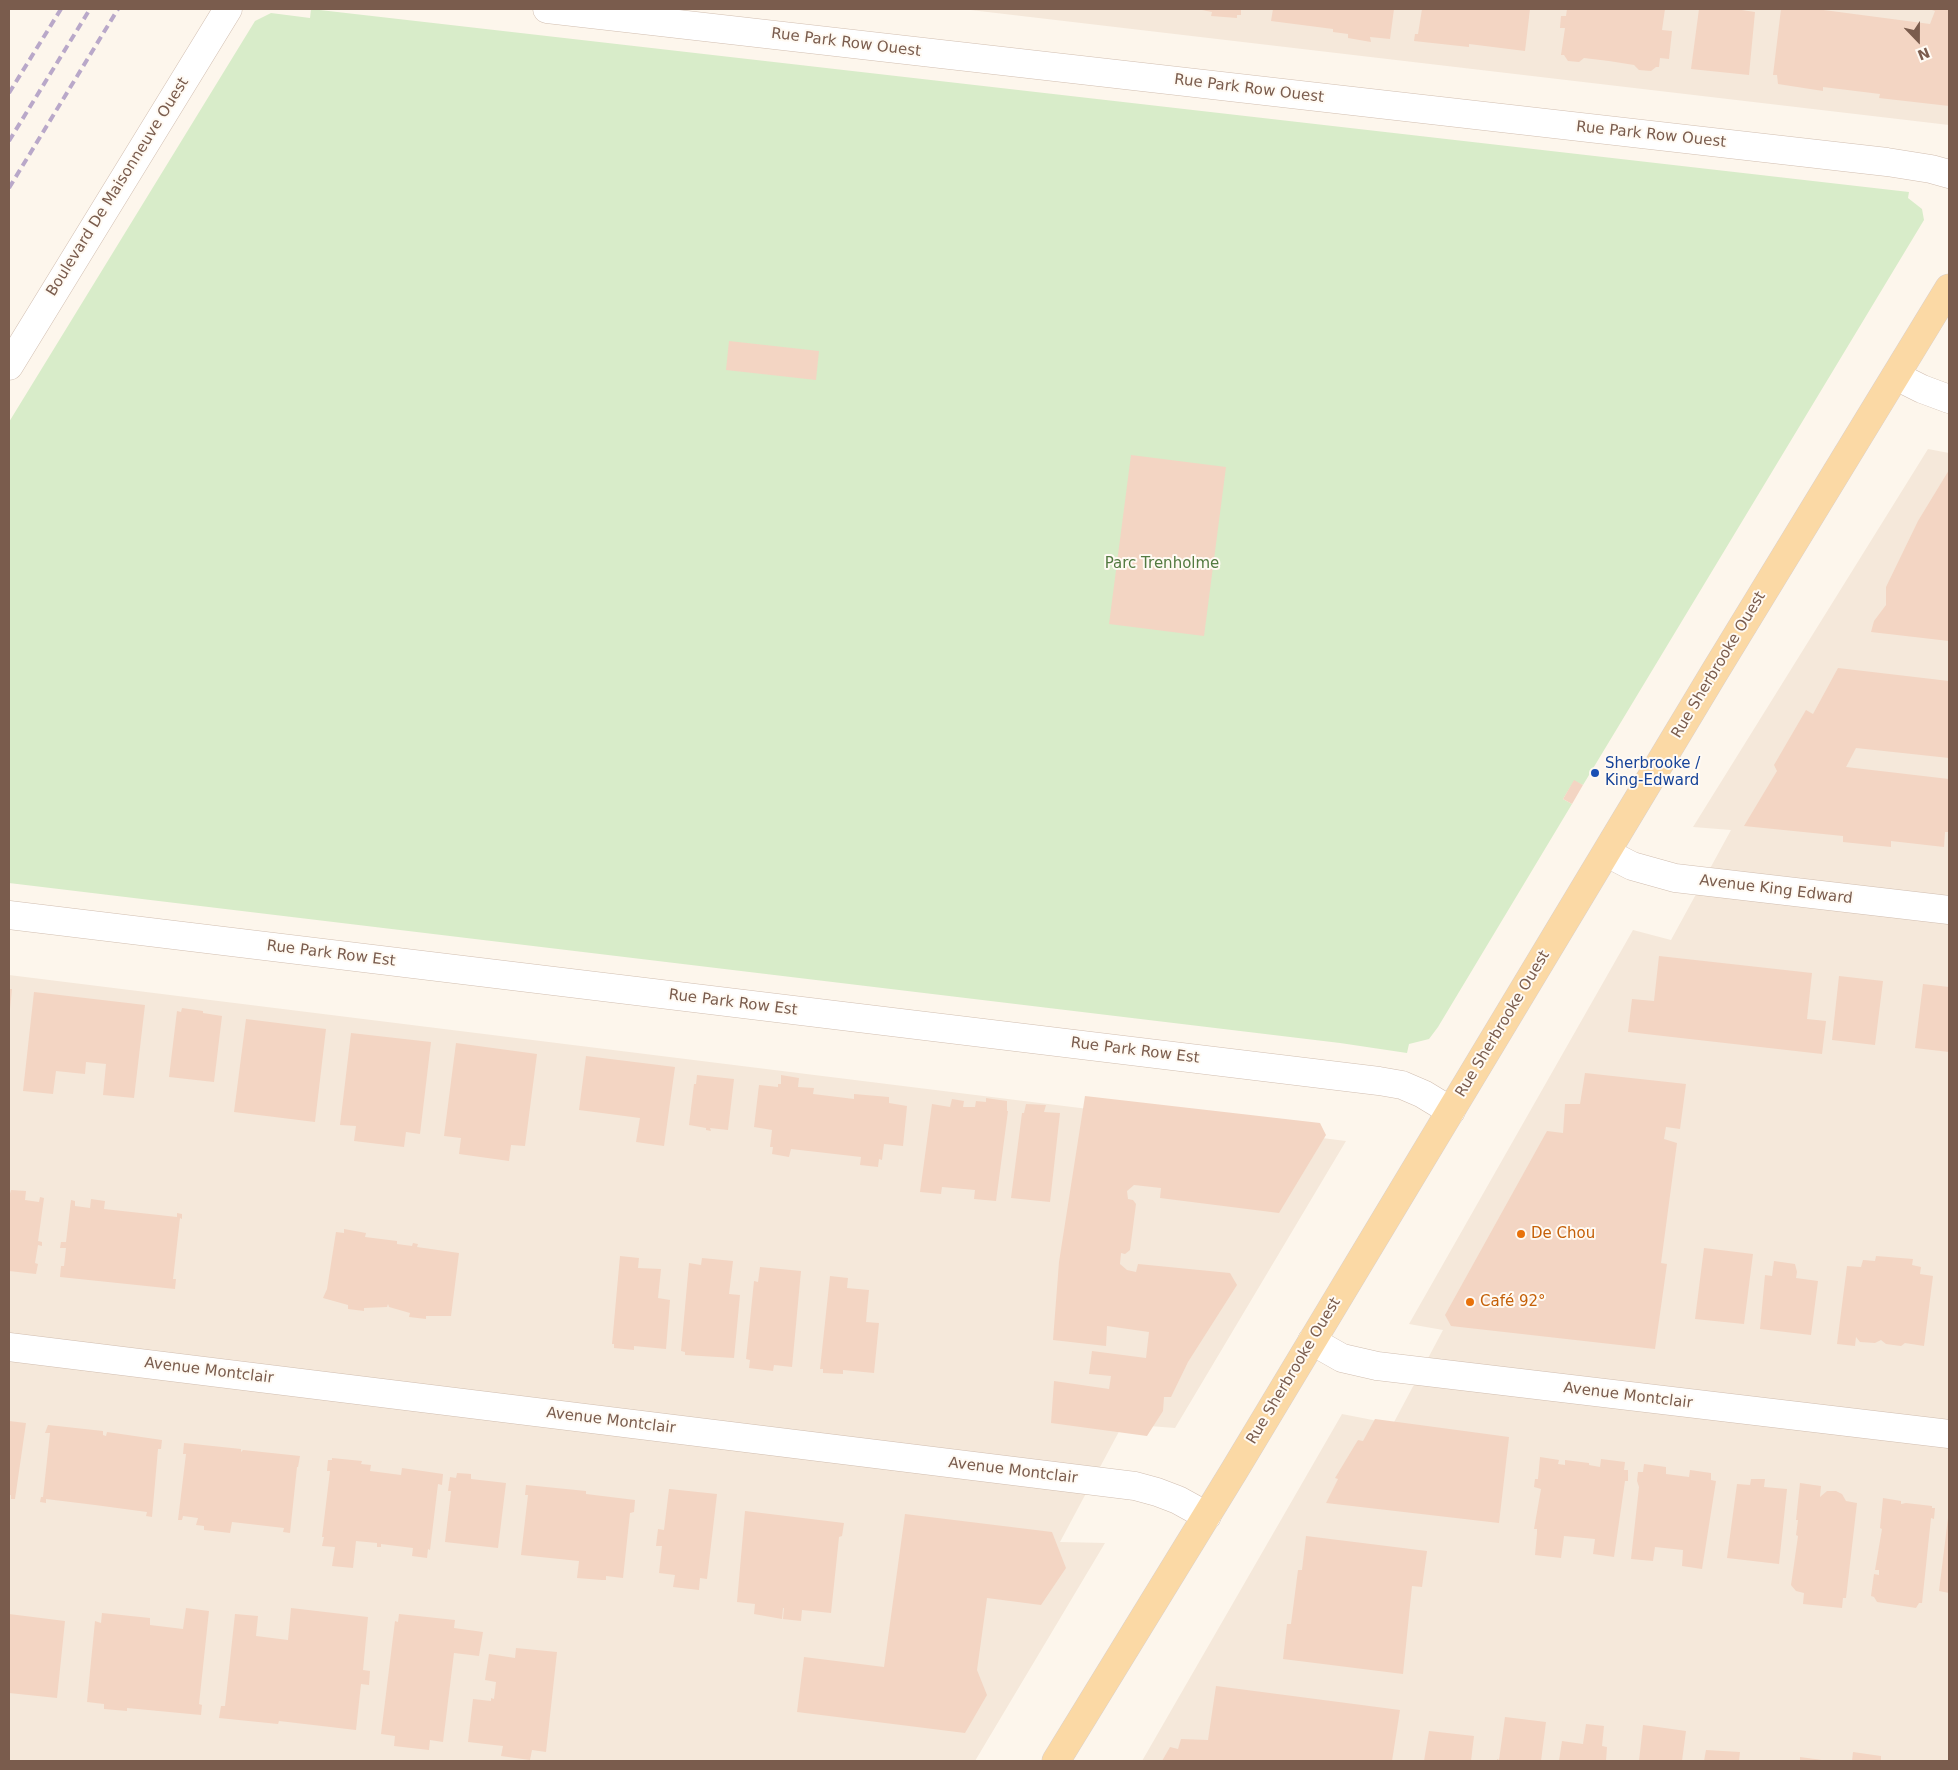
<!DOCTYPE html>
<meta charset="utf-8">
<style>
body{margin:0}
#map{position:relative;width:1958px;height:1770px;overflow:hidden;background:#fdf6ec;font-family:"DejaVu Sans",sans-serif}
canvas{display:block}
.frame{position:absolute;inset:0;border:10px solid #7a5c4d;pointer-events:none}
.north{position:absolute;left:1893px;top:15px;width:50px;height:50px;-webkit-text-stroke:4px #fffaf3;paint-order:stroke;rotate:158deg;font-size:14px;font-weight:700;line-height:20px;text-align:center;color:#7a5c4d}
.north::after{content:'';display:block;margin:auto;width:18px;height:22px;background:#7a5c4d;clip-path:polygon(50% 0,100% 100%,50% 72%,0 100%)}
</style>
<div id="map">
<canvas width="1958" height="1770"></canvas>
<div class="frame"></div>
<div class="north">N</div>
</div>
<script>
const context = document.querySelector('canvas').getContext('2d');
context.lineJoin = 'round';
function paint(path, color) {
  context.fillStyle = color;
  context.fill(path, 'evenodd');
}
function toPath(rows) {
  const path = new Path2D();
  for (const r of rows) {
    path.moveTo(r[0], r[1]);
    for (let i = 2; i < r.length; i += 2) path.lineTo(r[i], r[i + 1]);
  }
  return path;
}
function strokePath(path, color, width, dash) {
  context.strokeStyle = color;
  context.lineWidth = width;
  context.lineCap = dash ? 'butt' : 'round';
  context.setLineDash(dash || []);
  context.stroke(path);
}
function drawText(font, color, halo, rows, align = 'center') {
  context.font = font + ' "DejaVu Sans",sans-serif';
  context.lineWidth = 4;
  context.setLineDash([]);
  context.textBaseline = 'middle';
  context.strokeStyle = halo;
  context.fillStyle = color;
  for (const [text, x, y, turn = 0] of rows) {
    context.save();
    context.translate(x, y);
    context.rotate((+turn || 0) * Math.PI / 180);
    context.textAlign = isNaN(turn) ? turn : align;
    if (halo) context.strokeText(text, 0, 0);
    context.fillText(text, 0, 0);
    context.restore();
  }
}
paint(toPath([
 [962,9,1949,9,1949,125],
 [1928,449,1949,453,1949,1761,1142,1761,1342,1414,1393,1424,1443,1330,1409,1324,1633,930,1671,940,1731,830,1693,827],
 [9,975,1346,1141,1175,1428,1123,1424,1060,1542,1105,1543,975,1761,9,1761]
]), '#f5e8da');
paint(toPath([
 [311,9,1909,192,1908,198,1922,209,1924,220,1583,785,1574,781,1563,799,1572,804,1438,1027,1429,1039,1409,1044,1407,1053,1340,1043,9,883,9,422,255,21,271,13,310,18]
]), '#d8ecc9');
paint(toPath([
 [1197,9,1241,9,1241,15,1237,15,1237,18,1211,16,1212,12],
 [1273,9,1394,9,1390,39,1370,37,1371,42,1348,38,1348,34,1333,32,1333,29,1271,21],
 [1422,9,1530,9,1525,51,1469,44,1469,47,1414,41,1415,34,1418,34],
 [1567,9,1665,9,1662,30,1672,31,1669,59,1660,58,1659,67,1656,67,1651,71,1639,70,1634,65,1609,61,1584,58,1579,62,1568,61,1564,55,1561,55,1565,28,1560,28,1561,16,1566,16],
 [1699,9,1735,9,1755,12,1749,75,1691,69],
 [1781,9,1816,9,1930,24,1935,11,1929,9,1949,9,1949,106,1879,98,1880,94,1823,87,1823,91,1778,84,1777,75,1773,75],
 [729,341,819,351,816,380,726,370],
 [1131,455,1226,467,1204,636,1109,624],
 [1949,470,1949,641,1871,632,1874,621,1886,605,1886,587,1918,521],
 [1838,668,1949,681,1949,758,1856,748,1846,767,1949,779,1949,832,1945,832,1944,847,1891,841,1891,847,1843,842,1843,836,1744,826,1777,771,1774,765,1806,710,1813,714],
 [1574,780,1583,785,1572,804,1563,799],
 [1659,956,1812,973,1807,1019,1826,1021,1822,1054,1628,1032,1632,999,1654,1001],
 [1839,976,1883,981,1875,1045,1832,1040],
 [1923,984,1949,987,1949,1052,1915,1048],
 [9,989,12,989,10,1009,9,1009],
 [34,992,145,1005,134,1098,103,1095,106,1064,86,1062,85,1074,56,1071,53,1094,23,1091],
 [182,1008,203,1011,203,1013,222,1016,214,1082,169,1077,177,1011,181,1012],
 [246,1019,326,1029,315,1122,234,1112],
 [351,1033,431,1042,420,1134,406,1132,404,1147,354,1141,356,1126,340,1125],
 [456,1043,537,1054,525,1146,511,1145,509,1161,459,1154,461,1138,444,1136],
 [586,1056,675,1067,664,1146,636,1142,640,1118,579,1110],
 [1585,1073,1686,1084,1680,1129,1666,1127,1664,1139,1677,1143,1661,1263,1667,1264,1655,1349,1451,1326,1445,1315,1547,1131,1563,1133,1565,1104,1580,1104],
 [697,1075,734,1079,728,1130,710,1128,711,1131,706,1130,706,1128,689,1125,694,1084,696,1084],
 [781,1075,799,1078,798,1087,814,1088,813,1094,854,1099,854,1094,889,1097,889,1103,907,1106,903,1146,884,1144,882,1160,879,1159,878,1167,860,1165,861,1157,791,1149,789,1157,772,1154,773,1147,770,1147,772,1130,754,1127,759,1085,778,1087,778,1084,781,1084],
 [1085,1096,1320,1123,1326,1135,1279,1213,1160,1198,1161,1188,1134,1185,1127,1191,1128,1199,1133,1200,1136,1204,1130,1250,1125,1254,1121,1253,1120,1264,1127,1270,1136,1272,1138,1264,1230,1273,1237,1285,1188,1362,1171,1397,1164,1397,1163,1411,1147,1436,1051,1423,1054,1381,1109,1389,1111,1376,1089,1374,1092,1351,1146,1358,1149,1332,1107,1326,1106,1346,1053,1340,1059,1262],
 [986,1098,1007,1101,1007,1111,1008,1111,996,1201,974,1199,975,1190,942,1187,941,1194,920,1192,932,1104,950,1107,952,1099,964,1101,963,1107,975,1107,976,1101,986,1102],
 [1026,1104,1046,1105,1044,1112,1060,1113,1050,1202,1011,1198,1022,1113,1024,1113],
 [11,1190,26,1191,25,1200,39,1202,40,1197,44,1198,38,1241,42,1242,42,1246,38,1245,35,1263,38,1264,36,1274,9,1271,9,1197],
 [91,1199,105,1201,104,1209,177,1217,177,1213,182,1214,182,1219,180,1218,173,1279,176,1279,175,1289,60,1277,61,1266,64,1266,66,1248,60,1248,61,1242,66,1242,71,1200,75,1201,75,1206,90,1208],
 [344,1229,366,1233,365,1237,397,1241,397,1244,412,1246,413,1243,418,1244,417,1247,459,1253,451,1316,426,1316,426,1319,409,1317,410,1313,389,1307,388,1304,387,1307,364,1308,364,1311,348,1309,348,1305,323,1298,327,1289,336,1232,344,1233],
 [1704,1248,1753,1254,1744,1324,1695,1319],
 [620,1256,639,1258,638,1268,661,1269,658,1298,670,1300,666,1349,634,1346,634,1350,614,1348,614,1344,612,1344],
 [1876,1256,1913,1259,1912,1265,1921,1267,1920,1274,1933,1276,1924,1346,1905,1343,1901,1346,1886,1344,1881,1340,1875,1343,1860,1342,1856,1337,1855,1346,1837,1344,1847,1266,1861,1267,1863,1260,1875,1261],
 [702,1258,733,1261,729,1294,740,1295,734,1358,685,1355,685,1352,681,1351,689,1263,701,1265],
 [1774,1261,1795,1264,1797,1272,1796,1278,1818,1281,1811,1335,1760,1329,1765,1275,1772,1276],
 [760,1267,801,1271,792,1367,774,1365,773,1371,749,1368,750,1360,746,1359,754,1281,758,1282],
 [830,1276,848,1278,847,1288,869,1290,866,1322,879,1323,874,1373,843,1370,843,1374,823,1373,823,1369,820,1369],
 [1375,1419,1509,1437,1499,1523,1326,1503,1338,1479,1335,1478,1358,1440,1363,1441],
 [9,1421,26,1423,15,1499,11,1499,11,1495,9,1495],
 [48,1425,103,1431,103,1435,106,1436,107,1432,162,1440,161,1449,158,1449,152,1517,146,1516,147,1512,95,1505,46,1499,46,1503,40,1502,41,1497,43,1497,50,1433,45,1433],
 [184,1443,241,1449,241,1452,243,1450,300,1456,298,1467,297,1467,290,1533,283,1532,284,1528,232,1522,230,1533,204,1530,204,1526,196,1525,198,1518,183,1516,182,1520,178,1520,186,1454,183,1454],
 [1540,1457,1559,1460,1558,1464,1565,1465,1565,1460,1589,1463,1589,1465,1600,1467,1601,1459,1625,1462,1624,1470,1628,1470,1628,1481,1625,1481,1614,1557,1593,1554,1595,1539,1564,1536,1561,1558,1535,1555,1537,1533,1537,1529,1534,1529,1541,1489,1534,1487,1535,1479,1538,1479],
 [332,1458,362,1461,361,1464,371,1465,370,1471,401,1475,402,1468,443,1474,442,1485,438,1484,430,1550,428,1549,427,1558,412,1556,413,1548,381,1544,381,1547,377,1547,377,1543,356,1541,353,1568,332,1566,335,1547,322,1546,324,1537,322,1537,330,1471,327,1471,328,1460,332,1460],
 [1644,1464,1666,1467,1666,1474,1689,1477,1690,1470,1711,1473,1711,1480,1716,1481,1702,1569,1682,1566,1683,1550,1655,1547,1653,1561,1631,1559,1639,1487,1637,1481,1638,1472,1643,1472],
 [457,1473,471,1474,471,1479,506,1483,498,1548,445,1542,451,1491,448,1491,450,1477,456,1478],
 [1751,1479,1765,1479,1764,1487,1787,1489,1779,1564,1727,1558,1737,1484,1750,1485],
 [1800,1483,1821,1486,1820,1497,1827,1491,1836,1491,1842,1494,1846,1501,1857,1503,1846,1598,1843,1598,1842,1608,1803,1604,1804,1593,1796,1591,1791,1585,1798,1536,1796,1535,1798,1520,1796,1520],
 [526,1485,586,1491,586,1494,635,1500,634,1512,630,1513,623,1578,606,1576,606,1580,602,1580,577,1578,579,1561,521,1555,528,1495,525,1495],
 [669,1489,717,1494,707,1579,700,1578,699,1590,673,1587,675,1575,659,1573,662,1546,656,1546,658,1529,664,1530],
 [1883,1498,1901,1501,1901,1504,1906,1503,1932,1506,1932,1508,1935,1508,1934,1519,1931,1518,1922,1603,1919,1603,1916,1608,1877,1602,1874,1597,1871,1596,1874,1574,1879,1575,1879,1570,1875,1570,1882,1529,1880,1528],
 [745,1511,844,1523,842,1536,839,1537,831,1613,802,1610,801,1621,783,1619,784,1608,783,1608,782,1619,754,1614,755,1604,737,1602],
 [905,1514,1052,1532,1066,1568,1041,1605,987,1598,977,1670,987,1695,965,1733,797,1712,804,1657,884,1667],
 [1948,1518,1949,1518,1949,1593,1939,1591],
 [1306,1536,1427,1551,1422,1587,1412,1586,1403,1674,1283,1659,1287,1624,1291,1624,1298,1570,1302,1570],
 [186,1608,209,1611,199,1704,202,1705,201,1715,127,1708,127,1711,104,1709,104,1704,87,1702,95,1621,101,1623,102,1613,150,1618,150,1625,183,1629],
 [291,1608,368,1617,363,1670,370,1671,369,1685,361,1684,356,1730,279,1721,278,1724,219,1718,221,1706,225,1706,235,1614,258,1616,256,1636,288,1640],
 [9,1614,65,1621,57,1698,9,1693],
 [399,1614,455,1620,454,1628,483,1632,479,1656,454,1653,443,1742,430,1740,429,1750,394,1746,395,1736,381,1734,395,1621,398,1622],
 [516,1648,557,1652,546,1752,532,1750,530,1760,501,1756,503,1746,468,1742,473,1699,491,1701,491,1698,494,1699,496,1682,485,1680,489,1654,515,1658],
 [1216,1686,1400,1710,1392,1761,1162,1761,1170,1747,1178,1749,1181,1739,1208,1740],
 [1505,1717,1546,1722,1541,1761,1497,1761,1497,1759,1499,1760],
 [1586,1724,1604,1726,1602,1746,1607,1747,1606,1761,1559,1761,1562,1741,1583,1744],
 [1643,1725,1686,1731,1682,1761,1639,1761],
 [1429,1731,1474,1736,1471,1761,1424,1761],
 [1706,1750,1740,1752,1739,1761,1704,1761],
 [1853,1752,1881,1756,1881,1761,1852,1761],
 [1800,1757,1822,1760,1822,1761,1800,1761]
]), '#f3d5c3');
const minor = toPath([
 [547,9,1887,162,1931,169,1949,174],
 [9,366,228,9],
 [1896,376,1922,389,1949,399],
 [1607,853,1632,866,1675,878,1949,910],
 [9,915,1379,1081,1402,1085,1423,1094,1451,1111],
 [1312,1341,1342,1358,1377,1366,1949,1434],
 [9,1347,1135,1486,1157,1492,1178,1500,1207,1516]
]);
const major = toPath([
 [1056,1761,1234,1471,1714,673,1949,288]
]);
strokePath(minor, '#d1beb0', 29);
strokePath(major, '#dad1cd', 29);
strokePath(minor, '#fff', 28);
strokePath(major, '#fbd9a5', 28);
strokePath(toPath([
 [9,93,61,9],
 [9,141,90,9],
 [9,188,118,9]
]), '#b9a8c9', 4, [8, 5]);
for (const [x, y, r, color] of [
 [1595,773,5,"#1a4fb4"],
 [1521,1234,5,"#e8710a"],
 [1470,1302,5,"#e8710a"]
]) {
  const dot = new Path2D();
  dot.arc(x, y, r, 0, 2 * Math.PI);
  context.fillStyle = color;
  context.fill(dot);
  strokePath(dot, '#fffaf3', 2);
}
drawText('15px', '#7a5c4d', '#fffaf3', [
 ["Rue Park Row Ouest",846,43,7],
 ["Rue Park Row Ouest",1249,89,7],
 ["Rue Park Row Ouest",1651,135,6],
 ["Boulevard De Maisonneuve Ouest",118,187,-58],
 ["Rue Sherbrooke Ouest",1719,665,-59],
 ["Avenue King Edward",1776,890,7],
 ["Rue Park Row Est",331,954,7],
 ["Rue Park Row Est",733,1003,7],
 ["Rue Sherbrooke Ouest",1503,1024,-59],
 ["Rue Park Row Est",1135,1051,7],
 ["Avenue Montclair",209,1371,7],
 ["Rue Sherbrooke Ouest",1294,1371,-59],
 ["Avenue Montclair",1628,1396,7],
 ["Avenue Montclair",611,1421,7],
 ["Avenue Montclair",1013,1471,7]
]);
drawText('15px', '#537a41', '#fffaf3', [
 ["Parc Trenholme",1162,564]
]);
drawText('15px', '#164399', '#fffaf3', [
 ["Sherbrooke /",1605,764],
 ["King-Edward",1605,781]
], 'left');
drawText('15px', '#c56008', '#fffaf3', [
 ["De Chou",1531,1234],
 ["Café 92°",1480,1302]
], 'left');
</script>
